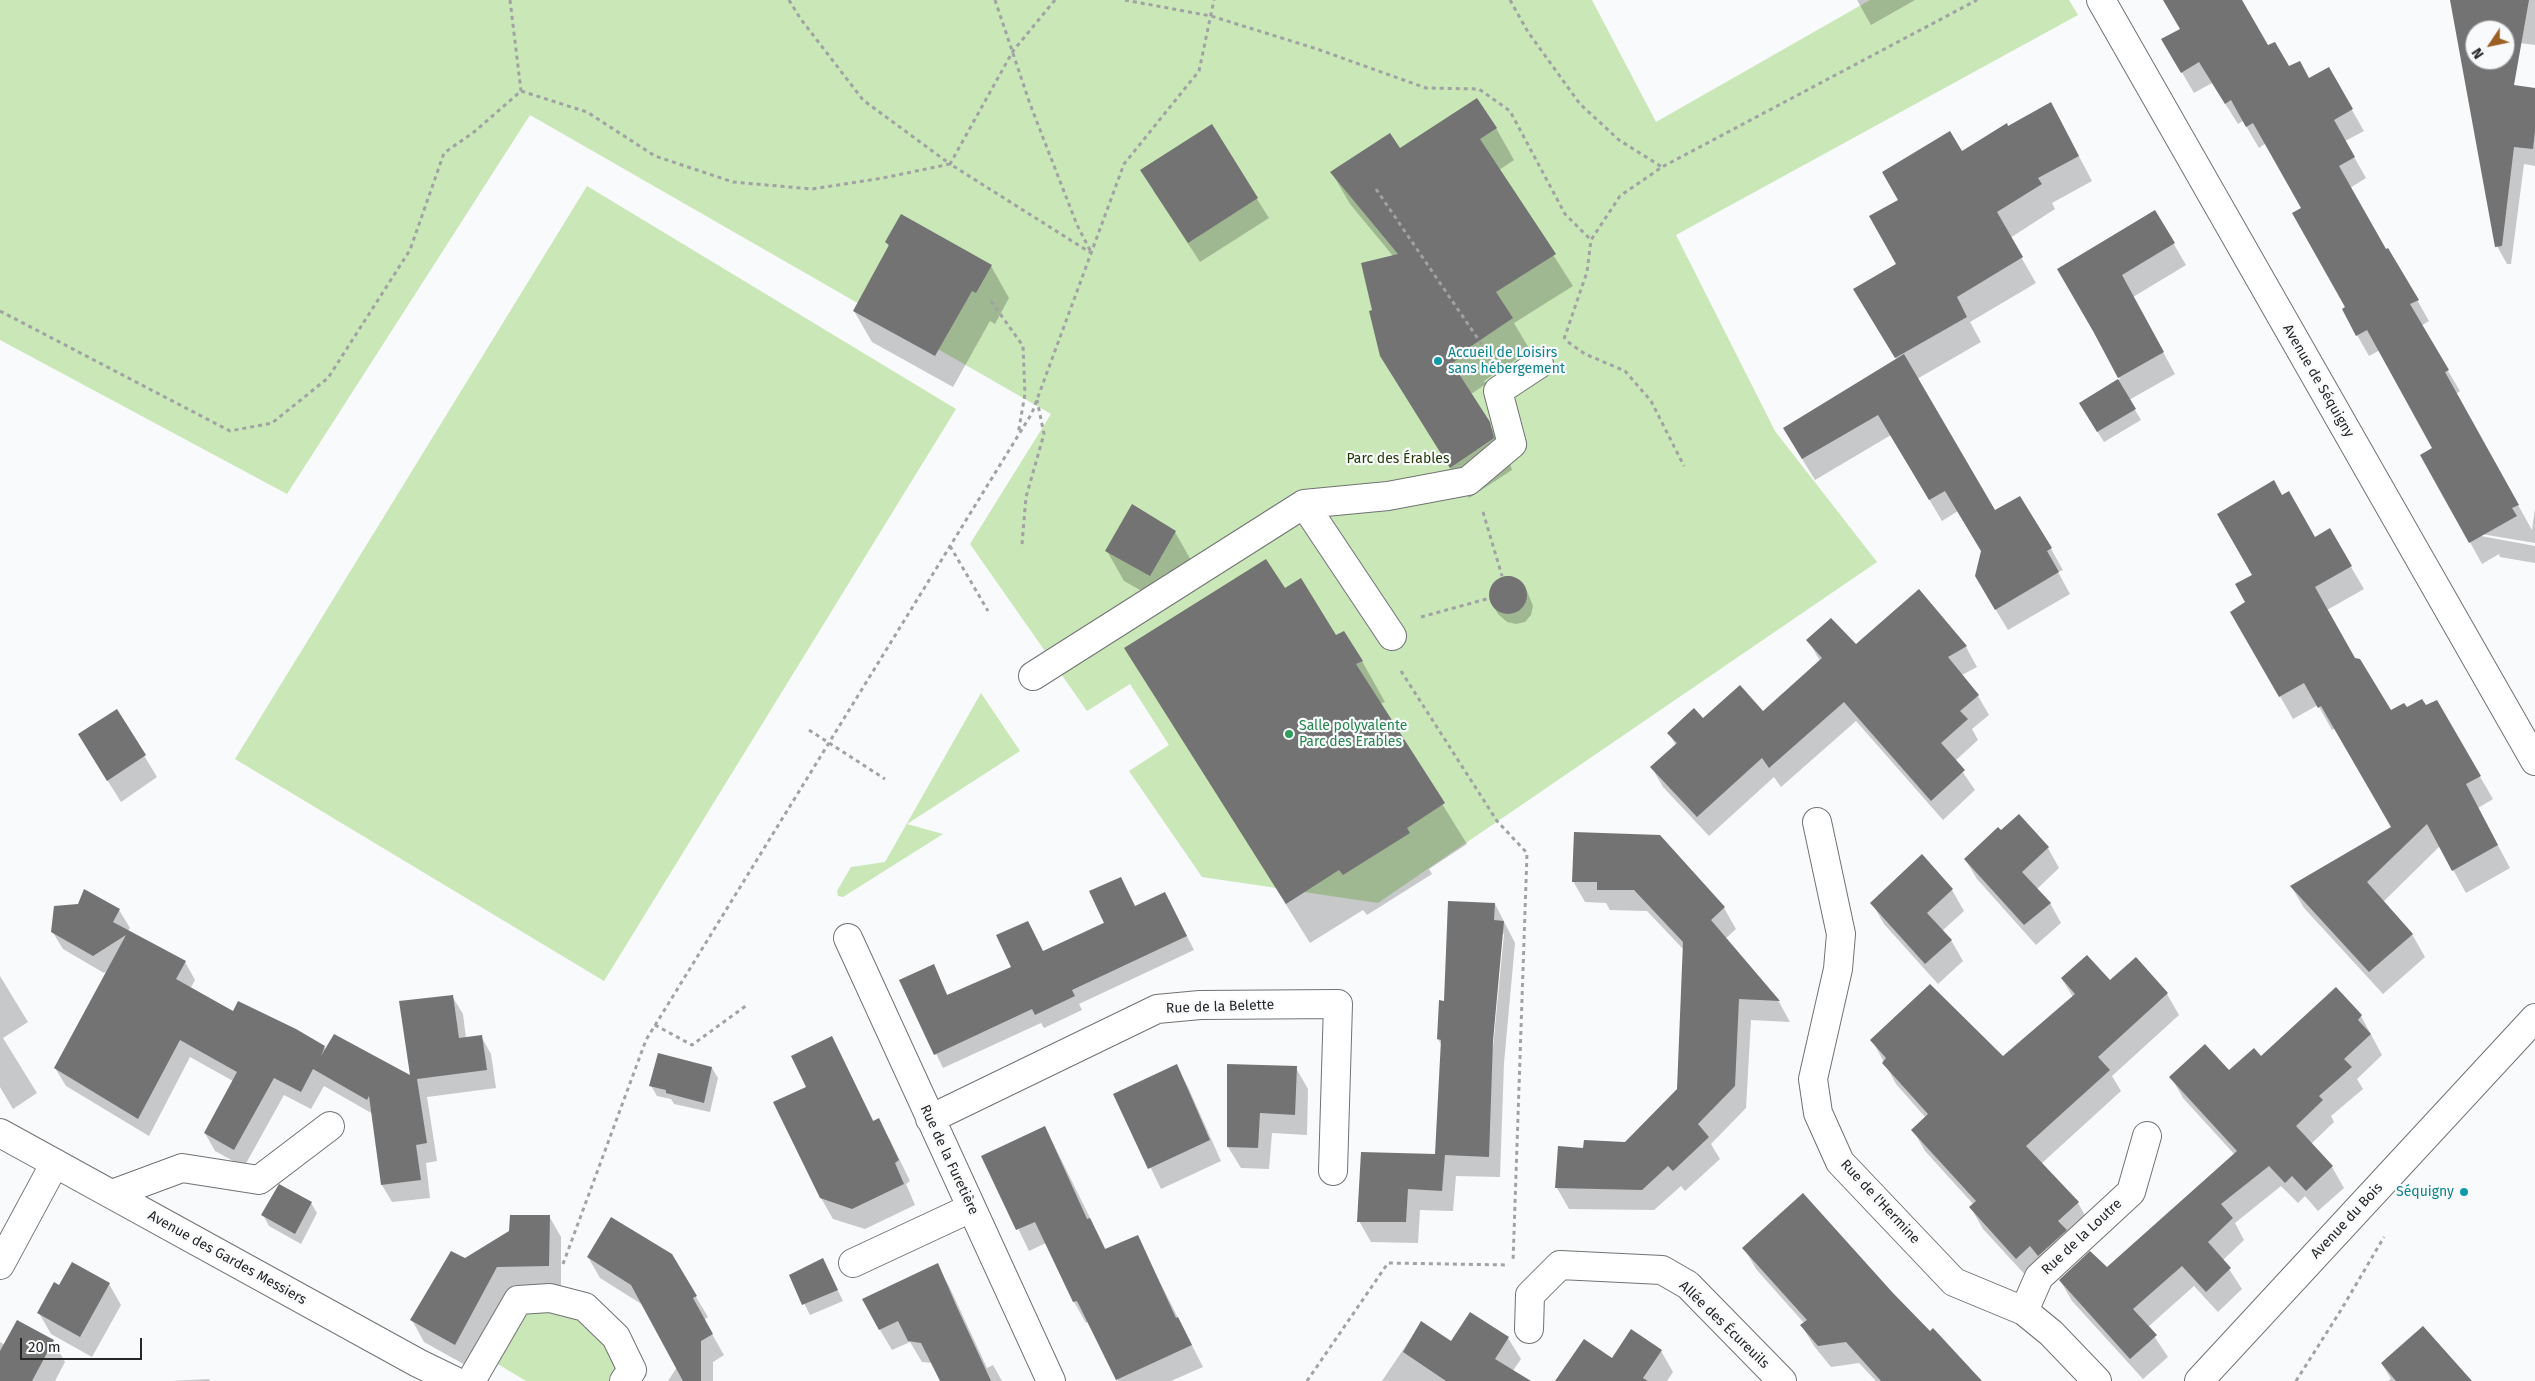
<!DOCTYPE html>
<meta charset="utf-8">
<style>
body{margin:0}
#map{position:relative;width:2535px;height:1381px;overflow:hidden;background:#f9fafc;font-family:"Fira Sans",sans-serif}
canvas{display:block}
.north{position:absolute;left:2465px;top:20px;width:50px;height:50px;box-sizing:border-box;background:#f9fafc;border:1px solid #a4a5a6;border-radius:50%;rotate:236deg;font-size:14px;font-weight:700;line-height:20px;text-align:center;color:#252626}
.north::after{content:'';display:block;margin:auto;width:18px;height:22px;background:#9c5e23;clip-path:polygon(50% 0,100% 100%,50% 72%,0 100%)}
.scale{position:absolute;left:20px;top:1338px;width:122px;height:22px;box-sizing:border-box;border:2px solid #252626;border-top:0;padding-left:6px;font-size:15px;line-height:18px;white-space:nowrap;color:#252626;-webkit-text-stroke:4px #f9fafc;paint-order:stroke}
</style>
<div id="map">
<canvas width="2535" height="1381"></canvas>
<div class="north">N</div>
<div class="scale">20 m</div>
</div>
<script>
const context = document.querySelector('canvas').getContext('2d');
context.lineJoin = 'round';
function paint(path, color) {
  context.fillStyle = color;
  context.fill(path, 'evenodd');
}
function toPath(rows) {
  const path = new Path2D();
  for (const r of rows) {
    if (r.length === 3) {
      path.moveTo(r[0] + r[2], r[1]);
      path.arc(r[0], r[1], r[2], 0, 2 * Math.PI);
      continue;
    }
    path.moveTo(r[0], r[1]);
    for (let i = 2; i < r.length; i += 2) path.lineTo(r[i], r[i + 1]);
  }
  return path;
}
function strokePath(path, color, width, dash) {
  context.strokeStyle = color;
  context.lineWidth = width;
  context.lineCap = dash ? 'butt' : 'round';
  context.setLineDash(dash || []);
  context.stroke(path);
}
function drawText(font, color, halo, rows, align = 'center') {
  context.font = font + ' "Fira Sans",sans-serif';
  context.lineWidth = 4.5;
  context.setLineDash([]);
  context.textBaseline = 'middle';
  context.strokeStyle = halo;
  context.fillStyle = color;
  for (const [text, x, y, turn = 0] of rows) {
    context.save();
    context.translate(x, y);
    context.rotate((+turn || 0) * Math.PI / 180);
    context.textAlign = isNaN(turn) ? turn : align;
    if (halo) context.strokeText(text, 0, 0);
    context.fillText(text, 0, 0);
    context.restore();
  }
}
paint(toPath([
 [0,0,1592,0,1656,122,1870,0,2069,0,2078,15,1676,235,1775,431,1877,562,1378,903,1202,877,1129,771,1169,745,1130,684,1087,711,970,544,1051,414,530,115,287,494,0,340],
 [587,186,956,409,604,981,235,759],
 [981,693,1020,751,907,824,943,834,843,897,838,896,837,891,851,867,885,862],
 [526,1307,584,1319,603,1331,621,1366,612,1381,526,1381,496,1363]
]), '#c9e7b7');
paint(toPath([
 [1857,0,1915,0,1871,25],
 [2164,0,2222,0,2289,68,2309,80,2328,68,2364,131,2345,141,2366,178,2350,188,2385,251,2388,249,2429,321,2421,326,2460,391,2456,394,2532,530,2535,508,2535,543,2481,534,2481,536,2535,546,2535,563,2500,557,2499,554,2482,564,2422,455,2434,448,2380,350,2369,356,2357,335,2303,209,2266,143,2259,148,2243,121,2238,124,2212,83,2194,93,2163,40,2181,30],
 [2452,0,2535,0,2535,45,2505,41,2505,30,2475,30,2475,37],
 [2465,79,2535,90,2535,166,2524,164,2511,264,2507,264,2497,246],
 [1211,126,1269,218,1200,262,1153,190],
 [1496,128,1514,160,1499,170,1573,286,1514,323,1530,350,1484,381,1486,384,1471,394,1507,454,1512,470,1469,498,1381,356,1374,311,1393,256,1350,204,1332,173,1400,150],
 [2008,128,2064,128,2092,181,2052,203,2055,209,2010,238,2036,283,1970,322,1981,342,1917,379,1994,512,2051,549,2063,570,2058,572,2070,594,2008,630,1988,597,1982,552,1958,511,1942,521,1891,435,1815,480,1796,449,1897,360,1869,314,1898,265,1899,200,1961,153],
 [2155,212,2186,265,2133,297,2175,374,2129,400,2141,420,2104,442,2080,404,2120,379,2059,269],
 [887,242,991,266,1009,298,995,324,990,321,953,387,872,342,854,311,889,247],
 [2282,496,2315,538,2329,530,2364,589,2327,610,2355,659,2391,711,2425,707,2436,701,2493,799,2478,808,2510,868,2466,893,2440,846,2383,902,2412,934,2425,957,2383,994,2304,908,2291,886,2393,828,2335,728,2332,730,2318,705,2293,719,2232,612,2247,602,2254,575],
 [1175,532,1192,562,1167,605,1124,581,1107,551],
 [1510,576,1519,580,1525,586,1533,606,1531,615,1525,622,1516,624,1507,622,1498,614,1492,604,1490,593,1495,583,1502,578],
 [1284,590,1362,661,1385,702,1380,704,1467,844,1429,869,1432,874,1367,915,1363,910,1310,943,1126,649],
 [1919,591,1966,647,1977,667,1962,675,1978,696,1989,715,1972,729,1978,740,1955,761,1975,790,1943,820,1856,721,1781,787,1774,777,1709,836,1663,787,1652,768,1676,746,1669,733,1703,719,1763,713,1820,661,1808,640,1856,646],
 [117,711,157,777,121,802,79,735],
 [1575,834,1724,908,1736,929,1725,939,1779,1002,1790,1022,1751,1020,1746,1108,1711,1144,1720,1159,1685,1191,1681,1186,1654,1210,1569,1209,1557,1188,1584,1149,1626,1143,1678,1090,1684,950,1647,911,1610,910,1606,903,1585,902,1573,881],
 [2048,848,2059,868,2037,889,2050,903,2061,923,2036,945,1977,879,1965,859],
 [1952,890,1964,911,1942,931,1951,940,1963,961,1938,984,1884,924,1872,903],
 [1165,893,1194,950,1079,1004,1082,1010,1044,1028,1041,1023,943,1068,901,981,933,966,948,996,1013,967,1028,922,1043,952],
 [1495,904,1515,943,1504,1063,1500,1177,1456,1176,1453,1211,1420,1210,1418,1243,1371,1242,1359,1221,1436,1156,1442,1046,1438,1039,1445,1002],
 [1501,932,1504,934,1493,1047,1491,1047],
 [119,910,130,928,128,931,185,962,195,980,190,989,233,1013,295,1031,326,1049,411,1077,452,996,463,1014,466,1038,481,1036,491,1054,496,1088,427,1097,437,1161,426,1163,430,1198,392,1202,382,1185,373,1114,324,1086,311,1109,284,1095,244,1167,215,1151,205,1133,233,1081,190,1057,149,1136,66,1086,55,1068,109,970,104,973,63,949,52,931],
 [0,976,28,1022,3,1038,37,1093,13,1109,0,1087],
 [2062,979,2110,982,2167,994,2179,1015,2112,1076,2121,1091,2041,1164,2078,1203,2090,1224,2029,1279,1983,1229,1971,1208,1974,1205,1925,1151,1913,1130,1926,1118,1896,1084,1872,1040,2003,1057,2073,997],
 [2336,989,2361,1016,2382,1055,2357,1079,2363,1089,2331,1116,2334,1122,2311,1144,2332,1167,2344,1188,2318,1211,2305,1196,2298,1203,2281,1186,2235,1223,2244,1240,2223,1260,2242,1289,2218,1312,2194,1286,2148,1327,2168,1357,2143,1379,2072,1301,2060,1280,2107,1268,2235,1155,2183,1098,2171,1077,2229,1072,2261,1058],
 [832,1037,874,1122,878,1120,890,1140,910,1181,906,1184,915,1205,865,1229,833,1219,821,1198,808,1088],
 [1176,1066,1188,1087,1221,1161,1161,1189,1115,1094],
 [712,1068,718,1078,710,1112,674,1104,671,1099,657,1096,651,1086],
 [1296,1068,1308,1089,1307,1135,1272,1133,1269,1169,1241,1168,1228,1147],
 [1045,1127,1106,1250,1137,1237,1203,1367,1171,1381,1118,1381,1088,1322,1086,1323,1074,1302,1046,1243,1029,1251,983,1156],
 [311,1203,317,1213,301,1244,269,1226,263,1215],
 [549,1216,561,1237,561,1287,509,1288,467,1366,424,1342,412,1320,465,1259],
 [1744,1248,1892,1294,1980,1381,1876,1381,1859,1363,1831,1367,1814,1346,1802,1326,1804,1323,1756,1269],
 [671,1255,708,1317,704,1320,724,1355,713,1362,713,1381,668,1381,677,1367,643,1305,600,1278,588,1257],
 [823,1260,843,1301,810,1315,790,1275],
 [937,1265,949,1286,987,1368,993,1365,1002,1381,942,1381,933,1363,922,1362,910,1342,892,1350,880,1330],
 [109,1284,121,1305,92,1357,51,1334,39,1313,60,1286],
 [1471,1314,1508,1338,1521,1359,1508,1378,1510,1381,1382,1381,1421,1323,1451,1342],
 [53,1341,65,1362,55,1381,0,1381,0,1342,5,1345],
 [1661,1351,1673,1372,1667,1381,1562,1381,1613,1359],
 [2382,1364,2469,1381,2388,1381,2391,1379],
 [209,1379,210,1381,171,1381]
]), '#0003');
paint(toPath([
 [2163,0,2242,0,2268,45,2275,42,2289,66,2300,61,2309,78,2329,67,2353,109,2334,120,2355,157,2339,166,2386,249,2388,248,2419,300,2410,304,2449,370,2445,372,2519,505,2512,508,2517,516,2469,543,2420,455,2432,448,2367,330,2356,336,2342,309,2345,307,2292,213,2301,208,2253,123,2246,127,2231,100,2225,104,2199,62,2181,73,2161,39,2180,29],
 [2450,0,2529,0,2514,85,2535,88,2535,131,2533,149,2514,147,2502,246,2495,247],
 [2475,30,2505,30,2505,60,2475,60],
 [1477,98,1497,128,1480,139,1556,254,1496,292,1513,318,1467,349,1469,352,1452,363,1490,422,1494,438,1450,468,1380,356,1369,311,1372,310,1361,263,1398,254,1330,172,1390,133,1400,148],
 [2051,102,2079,156,2038,178,2042,184,1997,212,2023,257,1957,297,1967,317,1895,358,1853,289,1896,264,1869,216,1898,200,1882,172,1950,131,1962,151,2007,123,2008,126],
 [1212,124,1258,198,1188,243,1140,170],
 [2155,210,2175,243,2122,275,2164,352,2118,378,2093,331,2057,269],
 [901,214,992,265,976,293,972,291,935,356,853,311,889,245,885,242],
 [1904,354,1995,510,2020,496,2052,548,2047,551,2059,572,1995,610,1975,576,1981,551,1945,491,1929,500,1878,415,1802,459,1783,428],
 [2118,379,2136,409,2097,432,2079,403],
 [2274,480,2282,495,2289,491,2315,537,2330,528,2352,566,2315,587,2355,658,2360,659,2391,710,2404,703,2407,707,2422,699,2426,705,2437,700,2481,776,2466,784,2498,845,2452,871,2427,824,2367,882,2413,934,2369,972,2290,886,2391,827,2321,706,2318,708,2304,683,2279,697,2230,612,2245,602,2235,584,2252,575,2217,514],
 [1132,504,1176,531,1150,576,1105,551],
 [1266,559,1285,588,1301,578,1336,635,1344,631,1363,661,1356,664,1445,803,1407,828,1410,833,1343,875,1339,870,1286,904,1124,648],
 [1508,595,19],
 [1919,589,1967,646,1948,657,1979,695,1960,711,1968,719,1941,743,1965,770,1931,801,1844,702,1769,768,1762,758,1697,817,1650,767,1677,743,1667,733,1694,708,1703,718,1740,685,1763,711,1822,658,1806,640,1831,618,1856,644],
 [117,709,146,755,107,781,78,734],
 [2019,814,2049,847,2022,872,2051,903,2024,925,1964,859,1998,827,2001,830],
 [1574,832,1660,835,1725,907,1711,920,1780,1001,1739,999,1735,1086,1698,1124,1709,1137,1673,1171,1668,1166,1642,1190,1555,1188,1558,1146,1583,1148,1584,1140,1625,1142,1677,1089,1683,942,1634,890,1597,890,1597,882,1572,882],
 [1922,854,1953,889,1927,913,1952,940,1925,964,1870,903],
 [1121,877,1135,906,1165,892,1187,936,1072,990,1075,996,1035,1015,1032,1009,934,1055,899,980,934,964,947,995,1011,967,996,935,1028,921,1043,951,1104,923,1089,891],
 [84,889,120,909,113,922,186,961,176,979,233,1011,238,1001,296,1029,325,1046,321,1056,334,1034,410,1075,399,1001,453,995,459,1038,482,1035,487,1070,417,1079,427,1143,416,1145,421,1180,381,1185,369,1096,367,1100,313,1069,301,1092,274,1078,234,1150,204,1133,237,1072,180,1040,138,1119,54,1068,126,935,93,956,51,932,54,906,78,904],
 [1448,901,1495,903,1494,920,1504,921,1493,1041,1489,1157,1445,1155,1442,1191,1408,1189,1406,1222,1357,1222,1361,1152,1435,1154,1441,1040,1437,1039,1438,1020,1439,1000,1444,1001],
 [2087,955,2110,980,2136,957,2168,993,2098,1057,2110,1070,2026,1146,2079,1202,2058,1221,2067,1230,2038,1256,2030,1246,2016,1259,1969,1207,1976,1201,1911,1130,1928,1114,1882,1063,1886,1058,1870,1040,1930,984,2003,1056,2075,994,2061,978],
 [2336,987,2362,1015,2358,1020,2371,1034,2344,1059,2352,1067,2319,1096,2323,1100,2296,1126,2333,1166,2306,1191,2292,1176,2285,1183,2269,1166,2221,1204,2233,1218,2208,1242,2231,1268,2206,1292,2182,1266,2133,1309,2157,1335,2130,1359,2059,1280,2090,1251,2107,1267,2237,1151,2169,1077,2205,1044,2229,1070,2254,1048,2261,1056],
 [832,1036,873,1121,879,1118,899,1160,895,1163,904,1184,852,1209,820,1198,773,1102,806,1087,791,1056],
 [658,1053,712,1067,704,1103,666,1093,666,1090,649,1086],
 [1177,1064,1210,1140,1148,1169,1113,1094],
 [1227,1064,1297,1066,1295,1115,1260,1113,1258,1148,1227,1147],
 [1045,1126,1087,1219,1090,1218,1105,1249,1138,1235,1176,1318,1178,1317,1192,1345,1116,1380,1077,1301,1073,1302,1035,1222,1016,1230,981,1156],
 [279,1184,312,1202,295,1234,261,1215],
 [1803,1193,1893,1293,1930,1331,1933,1328,1982,1381,1881,1381,1846,1342,1818,1346,1800,1325,1807,1320,1742,1248],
 [510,1215,550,1215,549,1266,497,1267,455,1345,410,1320,451,1251,465,1258,509,1231],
 [611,1217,672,1254,697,1296,693,1298,713,1334,701,1341,701,1381,683,1381,631,1285,587,1257],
 [823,1258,838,1290,802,1305,789,1275],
 [72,1262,110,1283,80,1337,37,1313,54,1282,59,1285],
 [938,1263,956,1305,991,1381,940,1381,921,1343,908,1341,898,1321,879,1330,862,1299],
 [1470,1312,1509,1337,1495,1359,1531,1381,1446,1381,1403,1352,1421,1321,1451,1341],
 [17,1320,54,1340,32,1381,0,1381,0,1351],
 [2423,1326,2472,1381,2396,1381,2381,1363],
 [1631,1329,1662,1350,1643,1378,1648,1381,1555,1381,1584,1339,1612,1358]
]), '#737374');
const minor = toPath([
 [2101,0,2535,761],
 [1304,504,1392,636],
 [1033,676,1304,504,1388,496,1468,481,1512,444,1498,391,1539,364],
 [1817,822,1841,934,1838,969,1813,1079,1818,1113,1840,1162,1954,1282,2024,1311,2051,1333,2097,1381],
 [848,938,1051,1381],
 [930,1119,1157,1009,1200,1005,1338,1004,1333,1171],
 [0,1133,418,1363,455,1381],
 [112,1194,182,1168,259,1180,330,1126],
 [853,1263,971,1208],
 [0,1265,55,1163],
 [2024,1311,2039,1277,2131,1192,2147,1136],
 [1529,1329,1530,1295,1560,1265,1662,1270,1688,1285,1782,1381],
 [471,1381,518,1300,550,1298,585,1307,616,1337,632,1370,624,1381],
 [2199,1381,2535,1018]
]);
strokePath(minor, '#717273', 30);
strokePath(toPath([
 [510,0,521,91],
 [789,0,800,18,863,100,950,164,1013,51,1055,0],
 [995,0,1030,104,1077,225,1091,252],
 [1125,0,1211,16,1317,49,1426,88,1479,89,1510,111,1565,214,1591,240],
 [1510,0,1528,32,1580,104,1619,140,1662,167],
 [1376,189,1489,355],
 [991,301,1023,346,1025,394,1018,434],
 [0,311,230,431,272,423,328,378,410,250,444,153,474,132,521,91,587,112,655,156,733,182,812,189,883,178,950,164,1091,253],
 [1564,339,1587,272,1591,240,1620,196,1662,167,1977,0],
 [1568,342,1585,354,1625,371,1651,401,1684,466],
 [1483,512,1502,576],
 [1022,544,1026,497,1044,434,1037,400],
 [950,546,988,611],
 [1421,617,1490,598],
 [1401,671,1497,821,1527,853,1513,1262],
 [809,730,885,779],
 [655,1025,692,1045,747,1005],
 [563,1264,646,1040,1032,413,1124,164,1199,71,1214,0],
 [1307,1381,1388,1263,1509,1265],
 [2296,1381,2341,1310,2384,1237]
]), '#a1a2a3', 3, [4, 4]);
strokePath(minor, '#fff', 28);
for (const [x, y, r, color] of [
 [1438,361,5,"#0f9aa8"],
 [1289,734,5,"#2e9e5b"],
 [2464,1192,5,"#0f9aa8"]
]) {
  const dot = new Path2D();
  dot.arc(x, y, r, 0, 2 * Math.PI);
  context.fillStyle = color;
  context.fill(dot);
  strokePath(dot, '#f9fafc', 2);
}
drawText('14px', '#0d838f', '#f9fafc', [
 ["Accueil de Loisirs",1448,353],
 ["sans hébergement",1448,369],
 ["Séquigny",2454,1192,"right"]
], 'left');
drawText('14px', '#252626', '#f9fafc', [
 ["Avenue de Séquigny",2318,381,60],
 ["Rue de la Belette",1220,1007,-2],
 ["Rue de la Furetière",949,1160,65],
 ["Rue de l'Hermine",1880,1202,47],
 ["Avenue du Bois",2347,1221,-47],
 ["Rue de la Loutre",2082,1237,-43],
 ["Avenue des Gardes Messiers",227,1258,29],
 ["Allée des Écureuils",1724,1325,44]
]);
drawText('14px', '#203c05', '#f9fafc', [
 ["Parc des Érables",1398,459]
]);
drawText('14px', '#27864d', '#f9fafc', [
 ["Salle polyvalente",1299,726],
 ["Parc des Erables",1299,742]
], 'left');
</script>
